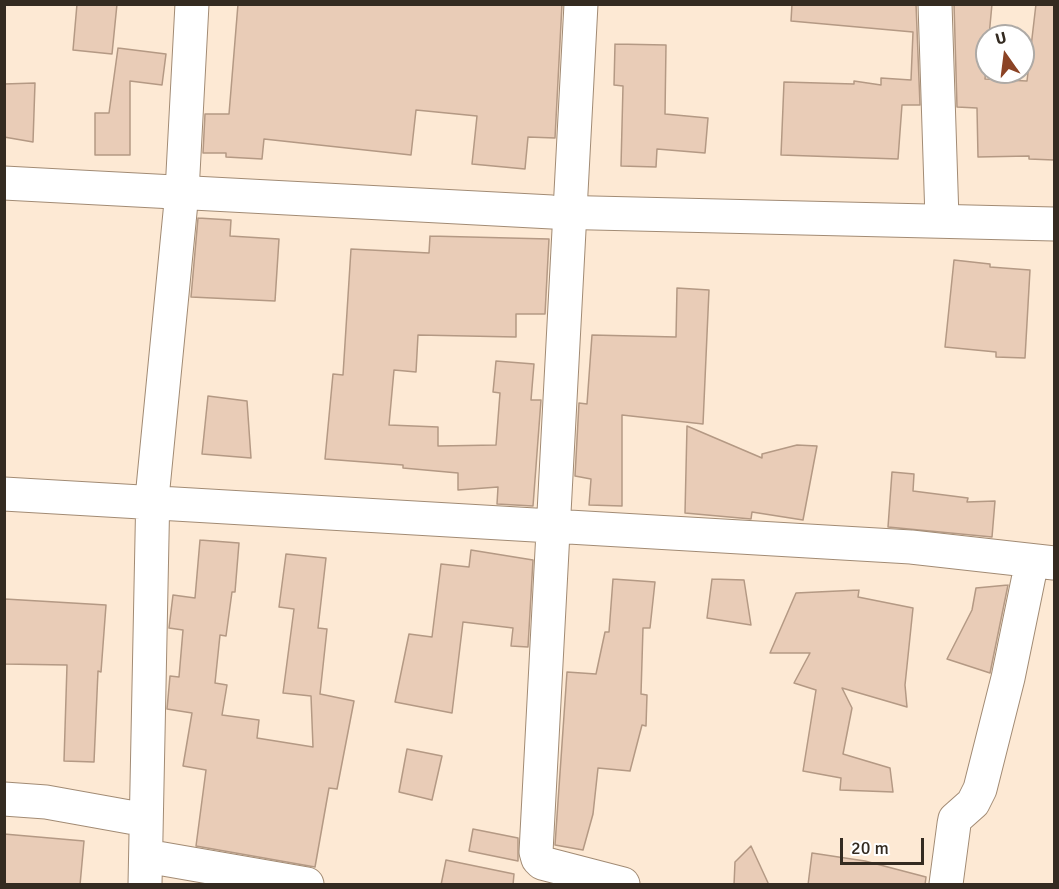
<!DOCTYPE html>
<style>
body{margin:0}
#map{position:relative;width:1059px;height:889px;overflow:hidden;background:#fde9d4;font-family:Signika,sans-serif}
canvas{display:block}
.frame{position:absolute;inset:0;border:6px solid #342b21;pointer-events:none}
.north{position:absolute;left:975px;top:24px;width:60px;height:60px;box-sizing:border-box;background:#fff;border:2px solid #aeaaa6;border-radius:50%;rotate:346deg;font-size:16px;font-weight:700;line-height:24px;text-align:center;color:#342b21}
.north::after{content:'';display:block;margin:auto;width:21px;height:27px;background:#8b4325;clip-path:polygon(50% 0,100% 100%,50% 72%,0 100%)}
.scale{position:absolute;left:840px;top:838px;width:84px;height:27px;box-sizing:border-box;border:3px solid #342b21;border-top:0;padding-left:8px;font-size:18px;line-height:21px;white-space:nowrap;color:#342b21;-webkit-text-stroke:4px #fff;paint-order:stroke}
</style>
<div id="map">
<canvas width="1059" height="889"></canvas>
<div class="frame"></div>
<div class="north">U</div>
<div class="scale">20 m</div>
</div>
<script>
const context = document.querySelector('canvas').getContext('2d');
context.lineJoin = 'round';
function paint(path, color) {
  context.fillStyle = color;
  context.fill(path, 'evenodd');
}
function toPath(rows) {
  const path = new Path2D();
  for (const r of rows) {
    path.moveTo(r[0], r[1]);
    for (let i = 2; i < r.length; i += 2) path.lineTo(r[i], r[i + 1]);
  }
  return path;
}
function strokePath(path, color, width, dash) {
  context.strokeStyle = color;
  context.lineWidth = width;
  context.lineCap = dash ? 'butt' : 'round';
  context.setLineDash(dash || []);
  context.stroke(path);
}
const building = toPath([
 [77,4,117,4,112,54,73,50,77,4],
 [238,4,562,4,555,138,528,137,525,169,472,164,477,116,416,110,411,155,264,139,262,159,226,157,226,153,203,153,205,114,229,114,238,4],
 [792,4,916,4,920,105,902,105,898,159,781,155,784,82,854,84,854,81,881,85,881,78,911,80,913,32,791,21,792,4],
 [954,4,992,4,985,79,1027,81,1036,4,1054,4,1054,160,1029,159,1029,156,978,157,977,108,957,107,954,4],
 [615,44,666,45,665,114,708,118,705,153,657,149,656,167,621,166,623,86,614,85,615,44],
 [118,48,166,54,162,85,130,81,130,155,95,155,95,113,109,113,118,48],
 [35,83,33,142,4,137,4,84,35,83],
 [198,218,231,220,230,236,279,239,275,301,191,297,198,218],
 [430,236,549,239,545,314,516,314,516,337,418,335,416,372,394,370,389,425,438,427,438,446,496,445,500,393,493,392,496,361,534,364,531,400,541,400,533,506,497,504,498,487,458,490,458,473,403,468,403,465,325,459,333,374,343,375,351,249,429,253,430,236],
 [954,260,990,264,990,267,1030,270,1025,358,996,357,996,352,945,347,954,260],
 [677,288,709,290,703,424,622,415,622,506,589,505,591,479,575,476,579,403,587,404,592,335,676,337,677,288],
 [208,396,247,401,251,458,202,454,208,396],
 [687,426,762,458,762,454,797,445,817,446,803,520,752,512,751,519,685,513,687,426],
 [892,472,914,474,913,491,968,498,967,502,995,501,992,537,888,527,892,472],
 [200,540,239,543,235,592,232,592,226,636,220,635,215,683,227,685,222,715,259,720,257,738,313,747,311,696,283,693,294,609,279,607,286,554,326,558,318,628,327,629,320,694,354,701,337,789,329,788,315,867,196,846,206,770,183,766,192,713,167,709,170,676,179,677,183,630,169,628,173,595,195,598,200,540],
 [471,550,533,560,528,647,511,646,513,628,463,622,452,713,395,702,409,634,432,637,441,564,469,567,471,550],
 [613,579,655,582,650,628,643,628,641,694,647,695,646,726,642,725,630,771,598,768,593,814,583,850,555,845,567,672,596,674,605,632,609,632,613,579],
 [712,579,744,580,751,625,707,618,712,579],
 [1008,585,990,673,947,659,972,610,976,588,1008,585],
 [859,590,858,597,913,608,905,685,907,707,842,688,852,708,843,754,890,768,893,792,840,790,841,778,803,771,816,690,794,683,810,653,770,653,796,593,859,590],
 [5,599,106,605,101,672,98,671,94,762,64,761,67,665,4,664,5,599],
 [407,749,442,756,432,800,399,792,407,749],
 [473,829,518,838,518,861,469,851,473,829],
 [4,834,84,841,80,885,4,885,4,834],
 [751,846,769,885,734,885,735,862,751,846],
 [812,853,865,861,926,877,925,885,808,885,812,853],
 [446,860,514,874,513,885,441,885,446,860]
]);
paint(building, '#e9ccb7');
strokePath(building, '#b49984', 1.5);
const minor = toPath([
 [581,4,536,852,538,859,542,863,623,884],
 [935,4,942,219],
 [4,494,911,547,1054,563],
 [4,799,46,802,146,820],
 [146,856,307,884],
 [145,884,153,488,182,192,192,4],
 [946,884,954,824,955,819,973,803,980,789,1008,678,1032,561]
]);
const major = toPath([
 [4,183,552,212,1054,224]
]);
strokePath(minor, '#a28b74', 35);
strokePath(major, '#a28b74', 35);
strokePath(minor, '#fff', 33);
strokePath(major, '#fff', 33);
</script>
